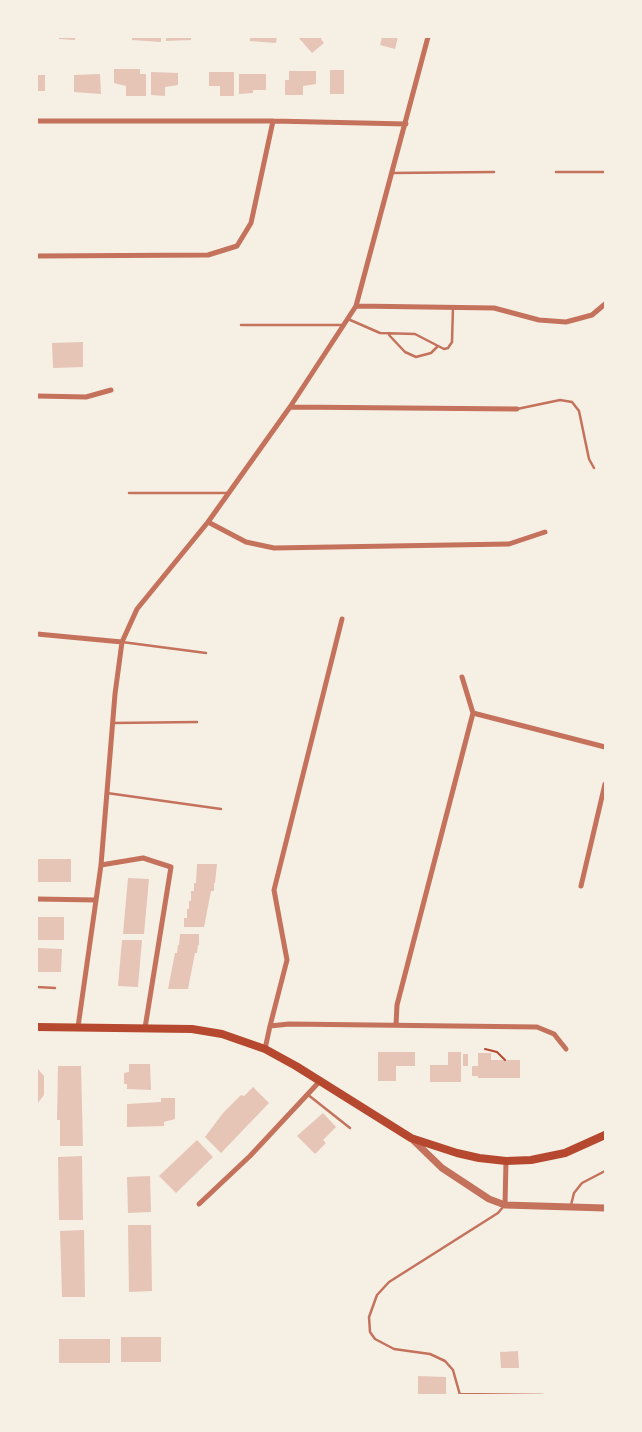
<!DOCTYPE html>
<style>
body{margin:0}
#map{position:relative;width:642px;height:1432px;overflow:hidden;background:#f6efe4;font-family:Barlow,sans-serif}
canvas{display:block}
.frame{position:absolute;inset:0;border:38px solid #f6efe4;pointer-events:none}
</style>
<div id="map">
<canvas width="642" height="1432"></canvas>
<div class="frame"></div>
</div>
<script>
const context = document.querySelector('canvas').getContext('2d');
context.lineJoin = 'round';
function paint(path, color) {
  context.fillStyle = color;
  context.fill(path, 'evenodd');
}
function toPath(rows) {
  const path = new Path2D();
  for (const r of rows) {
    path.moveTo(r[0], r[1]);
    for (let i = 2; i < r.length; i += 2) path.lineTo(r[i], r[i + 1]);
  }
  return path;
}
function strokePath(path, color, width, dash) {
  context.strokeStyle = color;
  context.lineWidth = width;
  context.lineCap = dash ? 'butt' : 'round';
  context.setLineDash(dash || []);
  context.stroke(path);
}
paint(toPath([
 [59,37,75,37,75,40,59,39],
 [132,37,161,37,161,42,132,40],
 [166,37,191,37,191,40,166,41],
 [250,37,277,37,276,43,250,41],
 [298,37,323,37,321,39,324,43,312,53],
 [382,37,398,37,395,49,380,45],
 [114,69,140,69,140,74,146,74,146,96,126,96,126,86,114,83],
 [330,70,344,70,344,94,330,94],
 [289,71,316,71,316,84,303,86,303,95,285,95,285,80,289,80],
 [151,72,178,73,178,85,165,87,165,96,151,95],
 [209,72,234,72,234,96,220,96,220,86,209,86],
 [100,74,101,94,74,92,74,75],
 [239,74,266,74,266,90,253,90,253,93,239,94],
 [37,75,45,75,45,91,37,91],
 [83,342,83,367,53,368,52,343],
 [37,859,71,859,71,882,37,882],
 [197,864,217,864,215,883,214,883,214,891,211,891,204,927,184,927,184,918,187,918,187,909,189,909,189,901,191,901,191,891,194,891,194,883,196,883],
 [128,878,149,879,144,934,123,934],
 [37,917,64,917,64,940,37,940],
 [180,934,199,934,199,945,198,945,197,953,195,953,188,989,168,989,175,953,177,953,178,945,179,945],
 [122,940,142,940,138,987,118,986],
 [37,948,62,949,61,972,37,972],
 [378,1052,415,1052,415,1066,396,1066,396,1081,378,1081],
 [448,1052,461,1052,461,1082,430,1082,430,1065,448,1065],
 [478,1053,491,1053,491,1060,520,1060,520,1078,478,1078,478,1076,472,1076,472,1066,478,1066],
 [463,1054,468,1054,468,1066,463,1066],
 [129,1064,150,1064,151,1090,127,1089,127,1084,124,1084,124,1073,129,1072],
 [58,1066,81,1066,83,1146,60,1146,60,1120,57,1120],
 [37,1068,44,1076,44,1095,37,1104],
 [253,1087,269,1103,221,1153,205,1137,223,1113,241,1095,244,1096],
 [161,1098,175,1098,175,1119,164,1122,164,1126,127,1127,127,1104,161,1102],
 [323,1113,336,1127,323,1140,326,1143,315,1154,297,1136],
 [197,1140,213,1157,176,1193,159,1176],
 [82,1156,83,1220,59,1220,58,1157],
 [150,1176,151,1212,128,1213,127,1177],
 [128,1225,151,1225,152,1291,129,1292],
 [84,1230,85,1297,62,1297,60,1231],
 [121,1337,161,1337,161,1362,121,1362],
 [59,1339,110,1339,110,1363,59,1363],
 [518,1351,519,1368,501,1368,500,1352],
 [418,1376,446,1377,446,1395,418,1395]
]), '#e6c5b7');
strokePath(toPath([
 [485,1049,497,1052,505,1060]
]), '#b5482f', 2);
strokePath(toPath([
 [556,172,605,172],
 [392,173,494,172],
 [348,319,380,333,415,334,444,349,448,348,452,342,453,307],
 [241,325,343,325],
 [389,335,405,352,416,357,431,353,437,347],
 [517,409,560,400,572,402,579,411,589,459,594,468],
 [129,493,228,493],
 [122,642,206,653],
 [113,723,197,722],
 [107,793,221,809],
 [37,987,55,988],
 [307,1094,350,1128],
 [571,1205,574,1193,582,1183,605,1171],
 [460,1394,543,1395],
 [460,1395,453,1370,445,1361,430,1354,394,1349,375,1339,370,1332,369,1317,377,1295,389,1282,498,1213,503,1207]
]), '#c5725c', 2.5);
strokePath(toPath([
 [37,121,273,121,406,124],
 [37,256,208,255,237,246,251,223,273,121],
 [356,306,494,308,539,320,566,322,592,315,605,304],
 [37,396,86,397,111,390],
 [290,407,517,409],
 [208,522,246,542,274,548,509,544,545,532],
 [37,634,122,642],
 [462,677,473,713],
 [473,713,605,747],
 [101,865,143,858,171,867,145,1028],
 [581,886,605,784],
 [37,899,96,900],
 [396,1025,397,1005,473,713],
 [270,1026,287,960,274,890,342,619],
 [78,1027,101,865,115,694,122,642,137,609,208,522,290,407,356,306,428,37],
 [265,1049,270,1026,289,1024,537,1027,554,1034,566,1049],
 [199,1204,250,1156,320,1081],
 [505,1205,506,1161]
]), '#c5725c', 5);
strokePath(toPath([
 [411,1138,442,1168,489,1199,505,1205,605,1208]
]), '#c5725c', 7);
strokePath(toPath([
 [37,1027,192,1029,222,1034,265,1049,296,1066,411,1138,457,1153,479,1158,506,1161,531,1160,565,1153,605,1135]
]), '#b5482f', 8);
</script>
